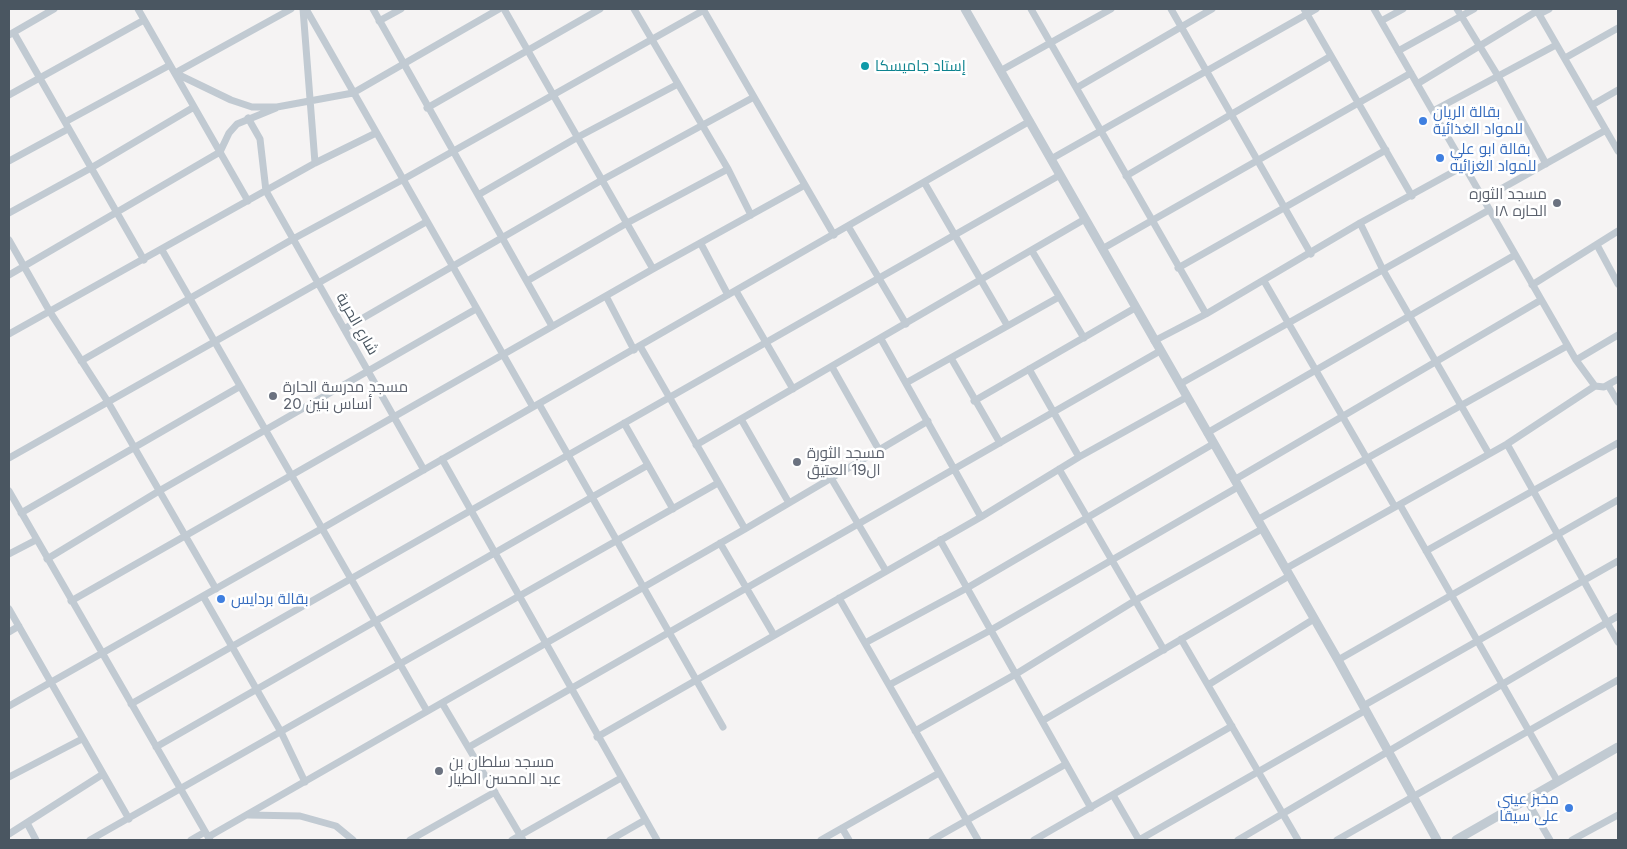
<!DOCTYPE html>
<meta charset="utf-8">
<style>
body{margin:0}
#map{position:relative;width:1627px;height:849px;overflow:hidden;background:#f5f3f3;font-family:Inter,sans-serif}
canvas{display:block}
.frame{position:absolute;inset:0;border:10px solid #4a5661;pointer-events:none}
</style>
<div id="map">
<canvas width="1627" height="849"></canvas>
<div class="frame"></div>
</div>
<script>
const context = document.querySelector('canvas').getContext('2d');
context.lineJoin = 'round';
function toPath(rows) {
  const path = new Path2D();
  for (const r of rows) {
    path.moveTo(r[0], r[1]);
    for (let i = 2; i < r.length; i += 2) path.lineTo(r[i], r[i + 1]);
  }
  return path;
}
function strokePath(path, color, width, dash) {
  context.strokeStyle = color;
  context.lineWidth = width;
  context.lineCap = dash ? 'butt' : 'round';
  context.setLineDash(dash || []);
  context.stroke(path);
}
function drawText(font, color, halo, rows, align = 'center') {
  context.font = font + ' Inter,Cairo,sans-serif';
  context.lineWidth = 5;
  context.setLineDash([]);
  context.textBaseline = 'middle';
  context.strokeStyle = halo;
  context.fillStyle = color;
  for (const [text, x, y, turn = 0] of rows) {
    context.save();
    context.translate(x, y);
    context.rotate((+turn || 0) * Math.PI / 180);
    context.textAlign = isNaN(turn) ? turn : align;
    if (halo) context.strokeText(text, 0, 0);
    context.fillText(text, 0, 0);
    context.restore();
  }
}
strokePath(toPath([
 [138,9,248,201],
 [303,9,315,163],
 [306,9,533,407],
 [373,9,552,326],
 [504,9,653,269],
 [634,9,728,169,751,215],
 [703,9,834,235],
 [1031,9,1206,314],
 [1171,9,1311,254],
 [1304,9,1412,196],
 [1374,9,1576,360,1595,386,1604,387,1618,379],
 [1457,9,1498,76,1546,164],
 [1536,9,1618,151],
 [1539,14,1549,9],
 [379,21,401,9],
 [1381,21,1403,9],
 [14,33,144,260],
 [9,35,54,9],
 [1398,51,1474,9],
 [1565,58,1618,28],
 [1000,71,1111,9],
 [175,73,231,100,252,107,277,107,353,93,499,9],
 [175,73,291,9],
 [1417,84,1537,11],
 [1078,87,1212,9],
 [9,95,144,20],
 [1592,105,1618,90],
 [427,108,600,9],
 [1433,111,1556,45],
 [248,118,260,139,266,191,424,470],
 [65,122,170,65],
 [1051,159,1316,9],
 [9,161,68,129],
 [1126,176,1331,56],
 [924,182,1007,325],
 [478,195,578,137,678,84],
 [1483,199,1606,130],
 [9,213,91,168,194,107],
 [1360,223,1383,270,1489,454],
 [848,226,906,324],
 [9,240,50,312,108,402,216,589],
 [701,244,728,295],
 [1597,245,1618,284],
 [1102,249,1411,73],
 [162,250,427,711],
 [1032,251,1084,338],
 [1178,268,1386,150],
 [9,275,220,152,229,133,237,124,276,108],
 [527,281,627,223,728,169],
 [1264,281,1395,507],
 [1532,285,1618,231],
 [736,291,793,389],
 [606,296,634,350],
 [344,329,602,180,754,97],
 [9,334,315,163,376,133],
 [881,339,981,517],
 [1154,341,1206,314,1360,223,1464,166],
 [640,346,745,529],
 [951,358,1000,443],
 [1576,360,1618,335],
 [81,361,293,239,402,180,704,10],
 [832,367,879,450],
 [1029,369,1079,457],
 [906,383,1059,297],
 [1180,384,1489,210],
 [1608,385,1618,402],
 [974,401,1135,308],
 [539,404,723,727],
 [741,419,789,503],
 [624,423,648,465],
 [1207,433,1515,255],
 [1507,444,1618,642],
 [696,445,1085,219],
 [9,458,426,222],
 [442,459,657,840],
 [1059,469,1164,650],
 [831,478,886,571],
 [1234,480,1541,300],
 [9,491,210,840],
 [1400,505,1558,782],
 [21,513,239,387],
 [1257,520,1567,346],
 [940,540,1091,808],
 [720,543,774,635],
 [1426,551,1618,443],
 [9,554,36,540],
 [47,559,159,491,476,309],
 [1285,569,1507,444,1595,386],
 [203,596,281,732,305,782],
 [839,598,978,840],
 [71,601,653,269,805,185],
 [9,609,129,819],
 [9,632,19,626],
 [1181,639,1298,840],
 [865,643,967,588,1213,444],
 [1338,660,1618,500],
 [889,685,991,630,1238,487],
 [1208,685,1314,619],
 [442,703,523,840],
 [131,704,1060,175],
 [9,706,321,529,1030,121],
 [1363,706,1618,561],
 [1042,721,1289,576],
 [915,731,1016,674,1136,600,1262,529],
 [597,737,981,517,1079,457,1187,397],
 [156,747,648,465,673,509],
 [469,747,1160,351],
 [9,777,82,739],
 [1113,795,1139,840],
 [1526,799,1550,840],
 [248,815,300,816,336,826,353,840],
 [27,823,36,840],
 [842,828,849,840],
 [9,834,103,774],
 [208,837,745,529,928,421],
 [90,840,718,483],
 [191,840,205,832],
 [410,840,495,792],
 [512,840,621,778],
 [610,840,645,820],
 [821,840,939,773],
 [932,840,1066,764],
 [1034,840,1232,726],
 [1139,840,1366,710],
 [1238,840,1618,616],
 [1337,840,1618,680],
 [1572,840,1618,815]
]), '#c1cad2', 7);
strokePath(toPath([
 [965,9,1338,660,1437,840],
 [1456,840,1618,747]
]), '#c1cad2', 9);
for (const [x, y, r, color] of [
 [865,66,5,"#0f9aa8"],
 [1423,121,5,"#3f7fe0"],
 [1440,158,5,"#3f7fe0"],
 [1557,203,5,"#6b7280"],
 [273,396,5,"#6b7280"],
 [797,462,5,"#6b7280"],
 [221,599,5,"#3f7fe0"],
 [439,771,5,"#6b7280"],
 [1569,808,5,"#3f7fe0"]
]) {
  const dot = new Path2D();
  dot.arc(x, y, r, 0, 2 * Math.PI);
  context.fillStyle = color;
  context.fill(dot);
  strokePath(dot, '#fff', 2);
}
drawText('15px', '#0d838f', '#fff', [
 ["إستاد جاميسكا",875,66]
], 'left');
drawText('15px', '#366cbe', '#fff', [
 ["بقالة الريان",1433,112],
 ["للمواد الغذائية",1433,129],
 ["بقالة ابو علي",1450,149],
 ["للمواد الغزائيه",1450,166],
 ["بقالة بردايس",231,599],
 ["مخبز عيني",1559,799,"right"],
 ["على سيقا",1559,816,"right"]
], 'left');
drawText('15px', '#5b616d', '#fff', [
 ["مسجد الثوره",1547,194,"right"],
 ["الحاره ١٨",1547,211,"right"],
 ["مسجد مدرسة الحارة",283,387],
 ["20 أساس بنين",283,404],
 ["مسجد الثورة",807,453],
 ["ال19 العتيق",807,470],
 ["مسجد سلطان بن",449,762],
 ["عبد المحسن الطيار",449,779]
], 'left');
drawText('15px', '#4a5661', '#fff', [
 ["شارع الحرية",357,324,60]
]);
</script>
